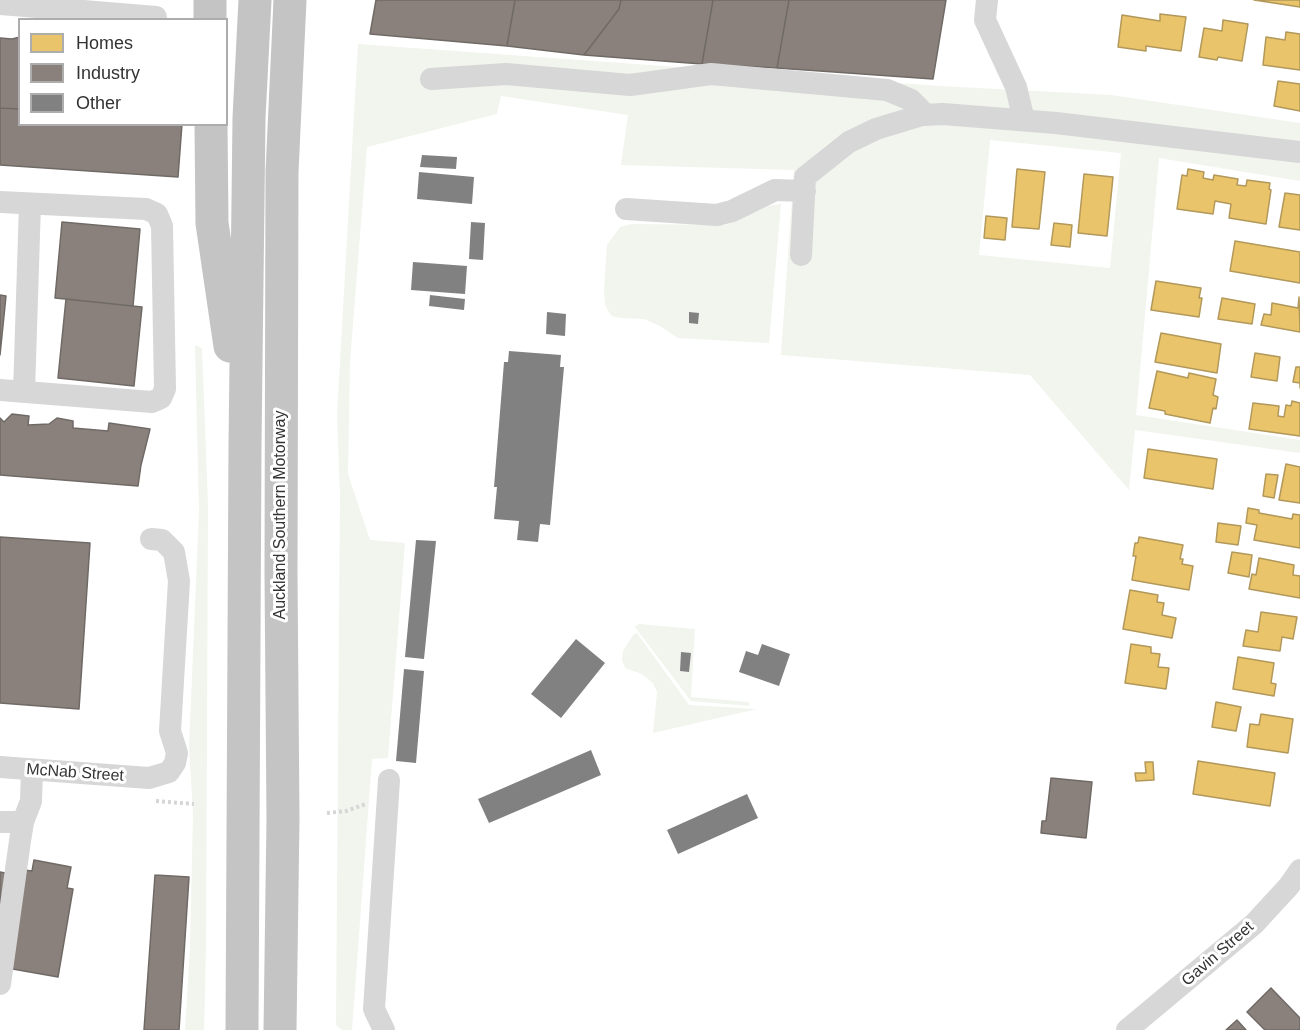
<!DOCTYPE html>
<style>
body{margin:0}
#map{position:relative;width:1300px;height:1030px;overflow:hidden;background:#fff;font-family:Helvetica,sans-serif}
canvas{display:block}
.legend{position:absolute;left:18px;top:18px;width:210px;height:108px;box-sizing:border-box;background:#fff;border:2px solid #adadad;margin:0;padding:8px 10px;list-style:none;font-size:18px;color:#333}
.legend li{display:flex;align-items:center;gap:12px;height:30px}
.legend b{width:30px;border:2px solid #adadad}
</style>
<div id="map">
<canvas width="1300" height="1030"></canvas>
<ul class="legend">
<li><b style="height:16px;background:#e9c46a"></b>Homes</li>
<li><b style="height:16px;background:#8a817c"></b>Industry</li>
<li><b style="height:16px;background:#818181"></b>Other</li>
</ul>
</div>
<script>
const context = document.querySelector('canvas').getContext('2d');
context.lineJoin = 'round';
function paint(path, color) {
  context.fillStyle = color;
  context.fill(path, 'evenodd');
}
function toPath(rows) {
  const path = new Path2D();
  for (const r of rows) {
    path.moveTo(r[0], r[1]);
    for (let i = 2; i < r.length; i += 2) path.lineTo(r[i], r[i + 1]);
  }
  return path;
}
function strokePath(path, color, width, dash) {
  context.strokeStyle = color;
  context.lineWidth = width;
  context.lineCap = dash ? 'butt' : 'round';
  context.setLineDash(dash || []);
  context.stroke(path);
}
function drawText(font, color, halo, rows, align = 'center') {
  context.font = font + ' Helvetica,sans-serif';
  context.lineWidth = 6;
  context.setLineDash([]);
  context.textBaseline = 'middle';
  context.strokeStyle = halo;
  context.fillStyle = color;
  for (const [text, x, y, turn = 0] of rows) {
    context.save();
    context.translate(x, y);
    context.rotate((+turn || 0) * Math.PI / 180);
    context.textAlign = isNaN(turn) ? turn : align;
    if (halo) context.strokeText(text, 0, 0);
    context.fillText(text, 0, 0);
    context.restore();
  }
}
paint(toPath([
 [358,44,940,86,1111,95,1300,123,1300,181,1159,158,1136,415,1300,440,1300,453,1135,430,1129,490,1030,375,781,355,794,170,621,165,628,115,501,96,497,114,367,147,350,362,348,474,370,540,405,543,388,758,372,759,352,1030,342,1030,336,1025,340,494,337,415],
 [990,140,1121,153,1110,268,979,255],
 [781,204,769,343,678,338,660,326,644,319,620,318,612,316,608,311,605,304,604,291,607,245,620,227,632,224,726,225,766,206],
 [195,345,202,348,208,505,206,948,204,1030,185,1030,190,948,193,814,189,747,199,512],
 [639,624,695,629,691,697,749,702,749,706,691,701,635,627],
 [637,633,689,705,757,709,653,733,657,692,653,683,642,674,625,668,622,660,623,651,633,635]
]), '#f1f5ed');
const homes = toPath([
 [1254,0,1300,0,1300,7,1254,0],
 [1160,14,1186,17,1181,51,1146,46,1146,51,1118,47,1122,15,1160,21,1160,14],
 [1223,20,1248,24,1242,61,1218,57,1217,60,1199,57,1204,28,1222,31,1223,20],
 [1286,32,1300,34,1300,70,1263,65,1266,37,1285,40,1286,32],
 [1278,81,1300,84,1300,111,1274,106,1278,81],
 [1017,169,1045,172,1039,229,1012,227,1017,169],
 [1188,169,1204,172,1203,178,1213,180,1214,175,1238,179,1237,185,1246,186,1247,180,1270,183,1269,189,1271,190,1266,224,1229,218,1231,204,1215,201,1213,214,1177,209,1182,175,1187,176,1188,169],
 [1084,174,1113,177,1107,236,1078,233,1084,174],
 [1285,193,1300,195,1300,230,1279,227,1285,193],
 [986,216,1007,218,1005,240,984,238,986,216],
 [1054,223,1072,225,1070,247,1051,245,1054,223],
 [1235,241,1300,252,1300,283,1230,271,1235,241],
 [1156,281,1201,288,1199,298,1202,298,1199,317,1151,310,1156,281],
 [1299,297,1300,332,1261,325,1264,314,1271,315,1272,303,1298,308,1299,297],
 [1222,298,1255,304,1252,324,1218,319,1222,298],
 [1161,333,1221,344,1217,373,1155,362,1161,333],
 [1255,353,1280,357,1277,381,1251,377,1255,353],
 [1296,367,1300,367,1300,388,1300,383,1293,382,1296,367],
 [1157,371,1188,378,1189,373,1216,379,1213,395,1218,397,1216,409,1213,408,1210,423,1165,414,1165,411,1149,408,1157,371],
 [1292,401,1300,403,1300,436,1249,429,1253,403,1279,406,1278,416,1284,417,1286,405,1291,406,1292,401],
 [1148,449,1217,459,1213,489,1144,478,1148,449],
 [1286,464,1300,467,1300,503,1279,500,1286,464],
 [1266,474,1278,475,1274,498,1263,496,1266,474],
 [1248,508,1259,510,1259,513,1292,519,1293,514,1300,515,1300,548,1254,540,1257,525,1246,523,1248,508],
 [1218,523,1241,526,1238,545,1216,542,1218,523],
 [1139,537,1183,545,1180,559,1183,559,1182,564,1193,566,1189,590,1132,580,1136,556,1133,556,1135,543,1138,543,1139,537],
 [1232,552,1252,555,1249,577,1228,573,1232,552],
 [1259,558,1294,565,1293,575,1300,576,1300,598,1249,589,1252,574,1256,575,1259,558],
 [1130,590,1158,595,1157,602,1164,603,1162,615,1176,618,1172,638,1123,629,1130,590],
 [1261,612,1297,617,1293,639,1282,637,1280,651,1243,646,1246,630,1258,632,1261,612],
 [1131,644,1151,647,1151,653,1160,654,1158,667,1169,668,1166,689,1125,683,1131,644],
 [1238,657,1274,663,1271,683,1276,684,1274,696,1233,689,1238,657],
 [1216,702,1241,707,1236,731,1212,727,1216,702],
 [1261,714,1293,719,1288,753,1247,747,1250,724,1259,725,1261,714],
 [1198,761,1275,773,1270,806,1193,794,1198,761],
 [1145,762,1153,762,1154,780,1136,781,1135,773,1146,773,1145,762]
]);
paint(homes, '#e9c46a');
strokePath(homes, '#b2985a', 1.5);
const industry = toPath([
 [376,0,515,0,507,46,370,34,376,0],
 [515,0,621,0,619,9,584,55,507,46,515,0],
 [621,0,713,0,702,64,584,55,619,9,621,0],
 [713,0,789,0,777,68,702,64,713,0],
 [789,0,946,0,933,79,777,68,789,0],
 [20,37,20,109,0,108,0,38,12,39,20,37],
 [0,108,20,109,20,124,182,124,178,177,0,165,0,108],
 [62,222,140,229,133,306,55,298,62,222],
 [0,295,6,296,0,355,0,295],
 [66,299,142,307,134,386,58,378,66,299],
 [12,414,29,416,28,425,49,424,57,418,73,421,73,428,108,431,109,423,150,429,141,465,138,486,0,475,0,418,4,422,12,414],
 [0,537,90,543,79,709,0,703,0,537],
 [1051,778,1092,782,1086,838,1041,833,1042,821,1046,821,1051,778],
 [34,860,71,867,67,888,73,889,58,977,7,968,24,870,32,871,34,860],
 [0,872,10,874,0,908,0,872],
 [155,875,189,877,179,1030,144,1030,155,875],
 [1271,988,1300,1018,1300,1030,1265,1030,1247,1012,1271,988],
 [1237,1020,1246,1030,1226,1030,1237,1020]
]);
paint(industry, '#8a817c');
strokePath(industry, '#706a66', 1.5);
paint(toPath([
 [422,155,457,157,456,169,420,167],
 [419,172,474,177,472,204,417,199],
 [471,222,485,223,483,260,469,259],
 [413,262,467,266,465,294,411,290],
 [430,295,465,299,464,310,429,306],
 [547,312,566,314,565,336,546,334],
 [689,312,699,313,698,324,689,323],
 [509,351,561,355,560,367,564,367,550,525,540,524,538,542,517,540,519,521,494,519,497,487,494,487,504,362,508,362],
 [416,540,436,541,424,659,405,657],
 [576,639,605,663,561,718,531,694],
 [762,644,790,654,779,686,739,672,746,651,758,655],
 [681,652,691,653,689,672,680,671],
 [404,669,424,671,416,763,396,761],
 [591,750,601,775,489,823,478,799],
 [747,794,758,818,678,854,667,830]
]), '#818181');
strokePath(toPath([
 [156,801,194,804],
 [327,813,346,811,366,804]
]), '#d6d6d6', 4, [3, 3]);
strokePath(toPath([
 [987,0,985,20,1016,87,1024,120],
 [0,4,156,17],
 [431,79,506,74,630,85,711,74,887,90,911,100,926,115],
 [0,202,146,209,157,214,162,226,165,389,161,398,152,402,0,390],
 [626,209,717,215,732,211,775,190,805,191],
 [801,255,805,177,849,142,876,129,922,115,943,114,1056,123,1300,152],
 [24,392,30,204],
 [0,767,149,778,169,772,175,763,177,753,170,731,179,581,174,552,162,540,151,539],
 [0,822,23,822],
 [0,984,20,841,23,822,31,801,32,770],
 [384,1030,374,1009,389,780],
 [1127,1030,1254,924,1289,886,1300,870]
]), '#d7d7d7', 22);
strokePath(toPath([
 [210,0,210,20],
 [211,124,212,223,230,346],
 [242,1030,245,445,249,118,255,0],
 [280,1030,283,819,281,573,282,172,290,0]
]), '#c4c4c4', 33);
drawText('16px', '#333', '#fff', [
 ["Auckland Southern Motorway",281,515,-90],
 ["McNab Street",75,773,4],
 ["Gavin Street",1218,954,-41]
]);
</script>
